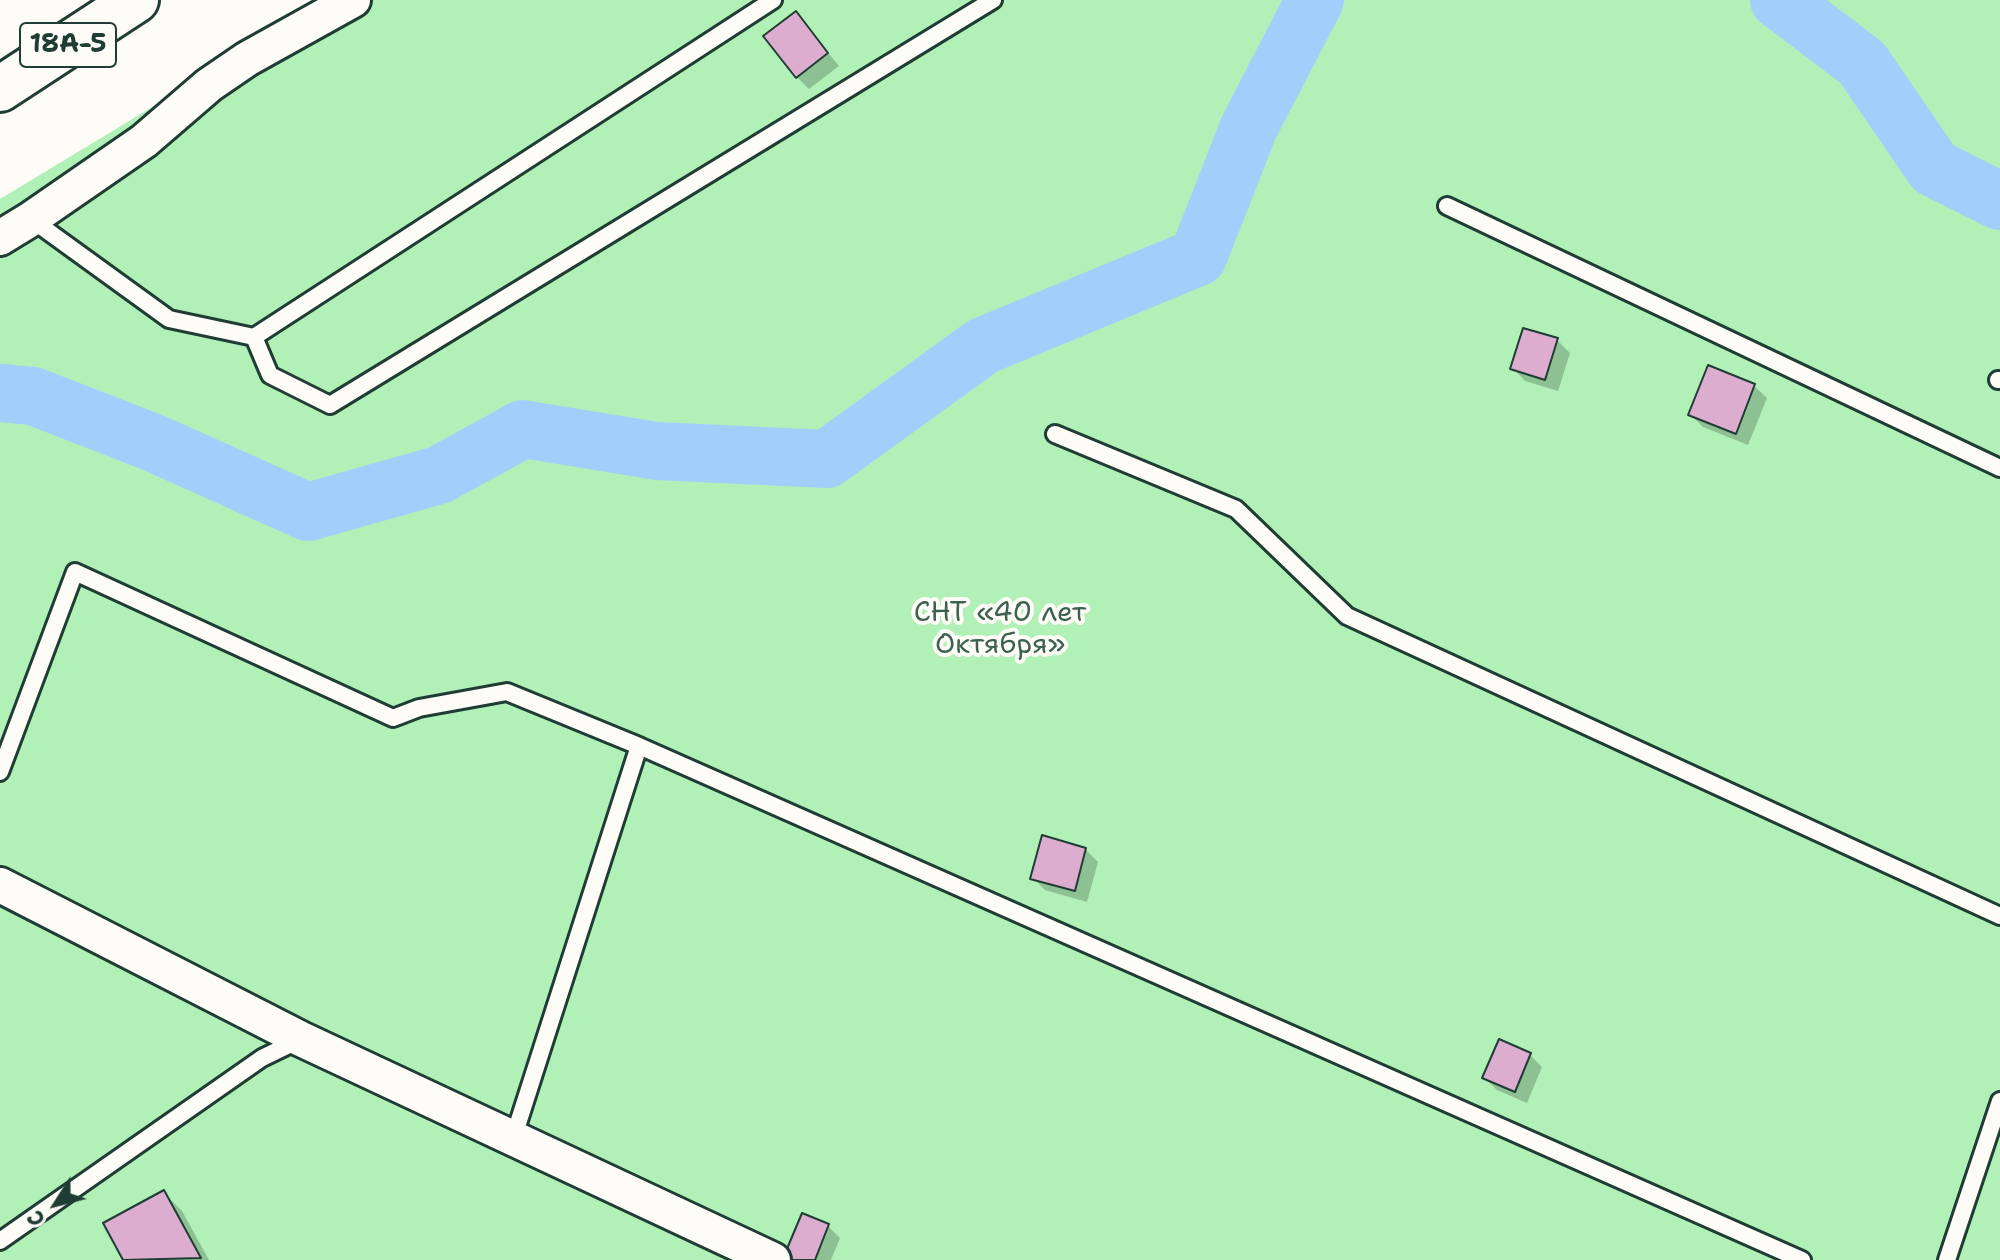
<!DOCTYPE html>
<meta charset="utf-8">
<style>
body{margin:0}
#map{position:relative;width:2000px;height:1260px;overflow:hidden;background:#fdfcf7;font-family:"Shantell Sans",sans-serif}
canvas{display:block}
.north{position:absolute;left:16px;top:1164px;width:80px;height:80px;-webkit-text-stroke:6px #fdfcf7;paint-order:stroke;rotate:234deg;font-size:22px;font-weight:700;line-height:32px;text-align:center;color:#1f3d34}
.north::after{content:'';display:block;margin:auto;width:28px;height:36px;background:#1f3d34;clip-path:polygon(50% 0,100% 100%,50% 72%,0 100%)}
</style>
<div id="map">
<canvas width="2000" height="1260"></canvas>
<div class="north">С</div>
</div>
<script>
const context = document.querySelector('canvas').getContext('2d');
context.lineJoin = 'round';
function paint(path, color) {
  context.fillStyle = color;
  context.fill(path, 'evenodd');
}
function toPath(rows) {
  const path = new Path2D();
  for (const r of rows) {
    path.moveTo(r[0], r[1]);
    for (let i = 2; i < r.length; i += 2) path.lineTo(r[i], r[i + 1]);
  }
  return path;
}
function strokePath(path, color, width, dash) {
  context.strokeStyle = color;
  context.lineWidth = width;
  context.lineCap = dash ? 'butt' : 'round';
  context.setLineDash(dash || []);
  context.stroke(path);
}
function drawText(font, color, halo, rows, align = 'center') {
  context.font = font + ' "Shantell Sans",sans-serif';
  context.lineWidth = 8;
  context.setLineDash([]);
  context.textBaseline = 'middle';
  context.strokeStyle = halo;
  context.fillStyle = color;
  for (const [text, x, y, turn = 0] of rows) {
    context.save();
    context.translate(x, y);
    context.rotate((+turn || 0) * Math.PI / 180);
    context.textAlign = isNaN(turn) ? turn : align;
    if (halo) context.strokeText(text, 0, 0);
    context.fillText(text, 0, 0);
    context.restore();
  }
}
paint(toPath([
 [329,0,2000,0,2000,1260,0,1260,0,199]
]), '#b1f0b7');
paint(toPath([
 [796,14,839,66,809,89,797,77],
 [1525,330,1557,340,1570,353,1558,391,1525,381,1513,368],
 [1709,368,1754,386,1767,398,1748,445,1703,427,1691,415],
 [1085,849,1098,862,1087,902,1045,890,1033,878],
 [1530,1055,1542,1067,1527,1103,1497,1090,1484,1077],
 [163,1192,182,1211,209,1260,126,1260,106,1224],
 [828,1226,840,1238,831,1260,790,1260,786,1256]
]), '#0003');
strokePath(toPath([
 [1779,0,1862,63,1934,168,2000,201],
 [0,393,33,396,154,443,308,512,439,475,523,429,656,451,827,459,983,346,1198,257,1249,127,1315,0]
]), '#9fd0fc', 58);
const building = toPath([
 [796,11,828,53,796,78,763,36,796,11],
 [1523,328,1558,338,1545,380,1510,369,1523,328],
 [1708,365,1755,384,1736,434,1688,415,1708,365],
 [1042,835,1086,848,1075,891,1030,879,1042,835],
 [1499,1039,1531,1053,1515,1092,1482,1078,1499,1039],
 [164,1190,201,1258,123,1260,103,1223,164,1190],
 [802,1213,829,1224,815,1260,792,1260,784,1256,802,1213]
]);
paint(building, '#dcadce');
strokePath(building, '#1f3d34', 2);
const service = toPath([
 [1447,206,2000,468],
 [31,219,169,319,254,337,270,375,330,405,993,0],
 [254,337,773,0],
 [1998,380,2000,380],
 [1055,434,1236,509,1347,616,2000,916],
 [0,772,75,572,393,718,419,708,507,692,639,746,1802,1260],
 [513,1139,639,746],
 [0,1241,262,1058,301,1039],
 [1947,1260,2000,1101]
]);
const minor = toPath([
 [0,238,31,219,144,141,209,85,247,59,353,0],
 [0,885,301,1039,773,1260]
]);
const trunk = toPath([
 [0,89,136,0]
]);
strokePath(service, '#1f3d34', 22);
strokePath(minor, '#1f3d34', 40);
strokePath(trunk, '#1f3d34', 50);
strokePath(service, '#fdfcf7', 16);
strokePath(minor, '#fdfcf7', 34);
strokePath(trunk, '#fdfcf7', 44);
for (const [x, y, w] of [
 [68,45,96]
]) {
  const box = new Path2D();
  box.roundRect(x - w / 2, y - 22, w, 44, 6);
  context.fillStyle = '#fdfcf7';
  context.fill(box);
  strokePath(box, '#1f3d34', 2);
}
drawText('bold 26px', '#1f3d34', null, [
 ["18А-5",68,45]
]);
drawText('28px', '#3c614e', '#fdfcf7', [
 ["СНТ «40 лет",1000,614],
 ["Октября»",1000,646]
]);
</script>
